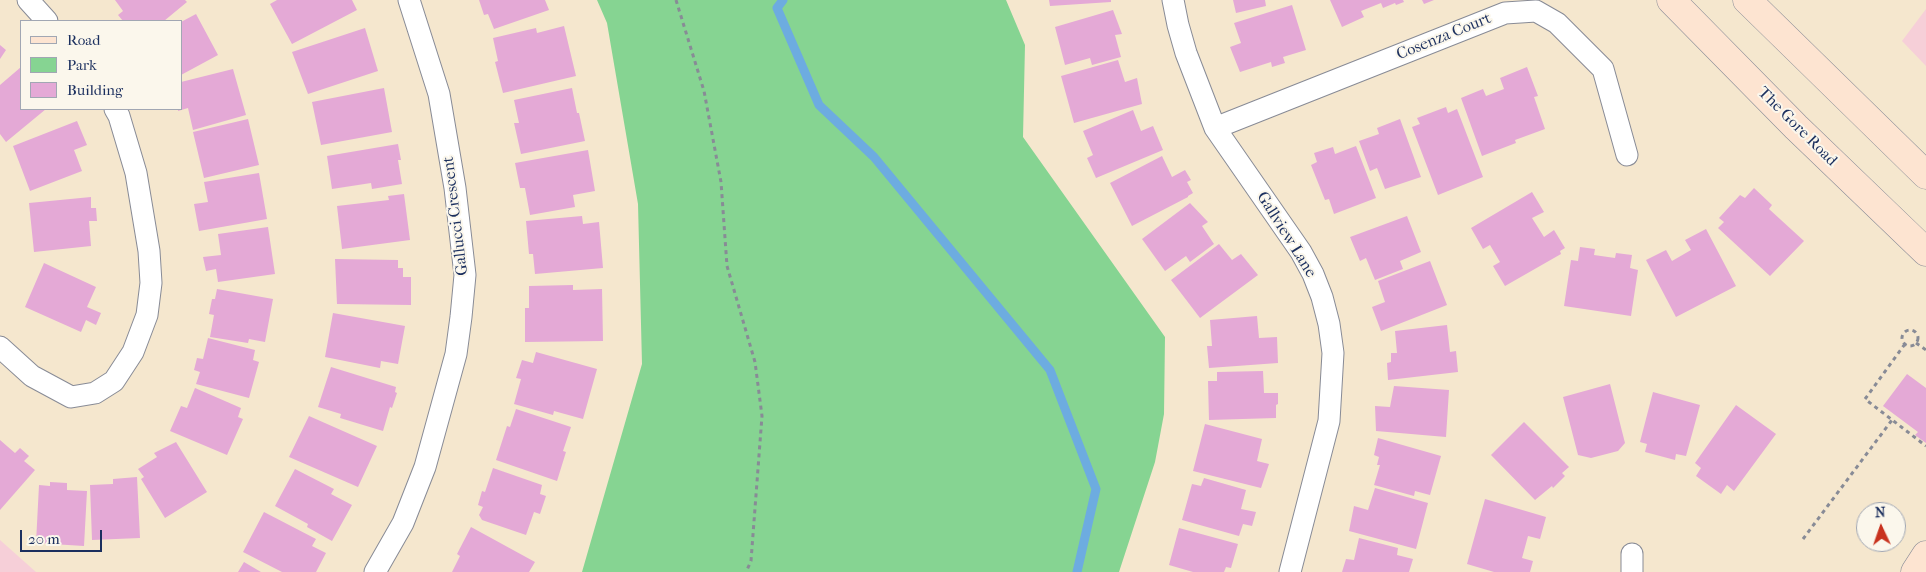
<!DOCTYPE html>
<style>
body{margin:0}
#map{position:relative;width:1926px;height:572px;overflow:hidden;background:#f5e7ce;font-family:"IM FELL French Canon",serif}
canvas{display:block}
.legend{position:absolute;left:20px;top:20px;width:162px;height:90px;box-sizing:border-box;background:#fbf7ec;border:1px solid #a1a7b3;margin:0;padding:6px 9px;list-style:none;font-size:15px;color:#1b2f5e}
.legend li{display:flex;align-items:center;gap:10px;height:25px}
.legend b{width:25px;border:1px solid #a1a7b3}
.north{position:absolute;left:1856px;top:502px;width:50px;height:50px;box-sizing:border-box;background:#fbf7ec;border:1px solid #a1a7b3;border-radius:50%;rotate:357deg;font-size:14px;font-weight:700;line-height:20px;text-align:center;color:#1b2f5e}
.north::after{content:'';display:block;margin:auto;width:18px;height:22px;background:#c8321e;clip-path:polygon(50% 0,100% 100%,50% 72%,0 100%)}
.scale{position:absolute;left:20px;top:530px;width:82px;height:22px;box-sizing:border-box;border:2px solid #1b2f5e;border-top:0;padding-left:6px;font-size:15px;line-height:18px;white-space:nowrap;color:#1b2f5e;-webkit-text-stroke:4px #fbf7ec;paint-order:stroke}
</style>
<div id="map">
<canvas width="1926" height="572"></canvas>
<ul class="legend">
<li><b style="height:6px;background:#fde4d1"></b>Road</li>
<li><b style="height:14px;background:#86d492"></b>Park</li>
<li><b style="height:14px;background:#e4a9d6"></b>Building</li>
</ul>
<div class="north">N</div>
<div class="scale">20 m</div>
</div>
<script>
const context = document.querySelector('canvas').getContext('2d');
context.lineJoin = 'round';
function paint(path, color) {
  context.fillStyle = color;
  context.fill(path, 'evenodd');
}
function toPath(rows) {
  const path = new Path2D();
  for (const r of rows) {
    if (r.length === 3) {
      path.moveTo(r[0] + r[2], r[1]);
      path.arc(r[0], r[1], r[2], 0, 2 * Math.PI);
      continue;
    }
    path.moveTo(r[0], r[1]);
    for (let i = 2; i < r.length; i += 2) path.lineTo(r[i], r[i + 1]);
  }
  return path;
}
function strokePath(path, color, width, dash) {
  context.strokeStyle = color;
  context.lineWidth = width;
  context.lineCap = dash ? 'butt' : 'round';
  context.setLineDash(dash || []);
  context.stroke(path);
}
function drawText(font, color, halo, rows, align = 'center') {
  context.font = font + ' "IM FELL French Canon",serif';
  context.lineWidth = 4;
  context.setLineDash([]);
  context.textBaseline = 'middle';
  context.strokeStyle = halo;
  context.fillStyle = color;
  for (const [text, x, y, turn = 0] of rows) {
    context.save();
    context.translate(x, y);
    context.rotate((+turn || 0) * Math.PI / 180);
    context.textAlign = isNaN(turn) ? turn : align;
    if (halo) context.strokeText(text, 0, 0);
    context.fillText(text, 0, 0);
    context.restore();
  }
}
paint(toPath([
 [1926,9,1926,66,1902,41],
 [0,540,36,572,0,572]
]), '#f6cfd8');
paint(toPath([
 [597,0,1006,0,1025,45,1023,137,1165,337,1164,414,1155,462,1119,572,582,572,642,364,638,204,607,23]
]), '#86d492');
strokePath(toPath([
 [783,0,777,8,819,105,874,157,1050,370,1096,489,1077,572]
]), '#6dace0', 9);
paint(toPath([
 [115,0,185,0,187,2,164,21,123,21,118,15,123,11],
 [277,0,352,0,357,10,292,44,270,4],
 [479,0,545,0,549,10,494,29,488,14,484,15],
 [1049,0,1111,0,1111,2,1050,6],
 [1233,0,1265,0,1266,6,1236,13],
 [1330,0,1403,0,1404,2,1396,5,1395,3,1383,8,1381,3,1361,11,1364,17,1342,27],
 [1422,0,1434,0,1424,4],
 [1292,5,1306,50,1283,57,1285,63,1272,67,1271,62,1240,72,1230,47,1241,43,1234,23],
 [1113,10,1122,34,1115,35,1121,57,1092,65,1090,58,1065,65,1055,27],
 [196,14,218,55,181,75,181,22],
 [564,26,576,76,503,93,495,62,498,61,493,38,536,28,537,33],
 [365,28,378,71,308,94,292,52],
 [0,45,6,50,0,59],
 [1118,60,1125,82,1137,78,1142,104,1074,123,1061,76],
 [21,67,21,109,46,109,6,142,0,134,0,85],
 [1527,67,1538,96,1534,97,1545,129,1515,140,1516,143,1482,156,1461,98,1483,89,1486,96,1504,89,1500,78],
 [233,69,246,115,193,130,188,108,178,111,178,109,181,109,181,82],
 [384,88,392,132,321,145,312,102],
 [572,88,577,113,579,113,585,141,521,154,514,123,519,123,514,100],
 [1446,107,1448,113,1457,109,1483,177,1438,195,1412,127,1420,124,1417,118],
 [1133,110,1141,131,1153,126,1163,150,1096,178,1087,158,1093,155,1083,131],
 [248,119,259,165,204,178,193,132],
 [1400,119,1421,177,1385,189,1377,168,1370,171,1359,141,1379,134,1377,128],
 [77,121,87,145,74,150,82,171,30,191,13,146],
 [398,144,401,160,398,160,402,184,372,189,371,183,332,189,327,156],
 [1356,146,1376,198,1334,214,1329,199,1325,200,1311,165,1317,162,1314,153,1333,147,1335,154],
 [588,150,595,191,573,195,575,207,530,215,525,188,520,188,515,163],
 [1162,156,1172,177,1185,170,1191,180,1187,182,1193,193,1188,196,1188,197,1132,226,1110,183],
 [259,173,267,219,199,231,194,204,208,202,204,182],
 [1754,188,1772,205,1769,209,1804,241,1770,276,1718,228,1724,222,1719,218,1740,195,1745,198],
 [1532,192,1544,212,1532,218,1544,237,1554,230,1565,248,1560,251,1561,254,1505,286,1493,266,1500,262,1490,245,1483,249,1471,228],
 [404,194,410,240,342,249,337,206,389,200,388,196],
 [91,197,91,208,96,208,97,221,89,221,91,246,34,252,29,203],
 [1190,203,1208,222,1202,226,1214,244,1190,262,1186,256,1165,271,1142,239],
 [582,216,583,224,599,222,603,268,535,274,533,254,529,254,526,221],
 [1407,216,1421,252,1400,261,1403,269,1375,280,1366,258,1360,261,1350,237],
 [268,227,275,274,218,282,216,269,206,271,203,257,221,255,218,234],
 [1706,229,1736,286,1676,317,1646,260,1666,250,1672,261,1691,250,1685,240],
 [1219,244,1232,260,1241,254,1258,275,1200,318,1171,280],
 [1580,247,1595,249,1594,255,1615,258,1616,253,1632,255,1630,268,1638,270,1631,316,1564,306,1571,260,1578,261],
 [335,259,398,260,398,268,403,268,403,277,411,277,411,305,337,304],
 [1430,261,1447,305,1381,331,1372,307,1385,302,1378,281],
 [44,263,96,287,87,307,101,313,96,325,86,320,81,332,25,307],
 [573,285,573,290,602,289,603,341,525,342,525,308,529,308,529,286],
 [217,289,273,299,265,342,249,339,248,343,210,337,214,315,209,314,212,299,215,299],
 [333,313,405,326,398,364,381,361,380,368,325,357],
 [1257,316,1259,338,1277,337,1278,363,1209,368,1207,346,1212,346,1210,320],
 [1447,325,1450,352,1456,351,1458,372,1388,380,1387,363,1391,362,1391,353,1397,353,1395,331],
 [208,338,255,350,253,360,259,362,249,398,196,384,200,372,194,370,197,358,203,359],
 [536,352,597,369,583,419,554,411,553,415,514,404,521,379,516,378,522,360,533,363],
 [331,367,396,387,395,392,397,393,392,408,390,407,383,431,340,418,341,414,318,407],
 [1263,371,1264,393,1278,393,1278,404,1276,405,1276,418,1209,420,1208,381,1217,381,1217,372],
 [1907,374,1926,388,1926,443,1915,435,1918,432,1883,406],
 [1610,384,1625,443,1618,451,1591,458,1578,455,1563,397],
 [1394,386,1449,390,1446,437,1376,431,1375,406,1390,407],
 [195,388,241,408,238,417,243,419,227,455,170,431,181,406,187,408],
 [1653,392,1700,405,1686,456,1676,454,1675,460,1645,452,1647,444,1640,442],
 [1736,405,1776,434,1734,491,1727,485,1721,494,1696,476,1701,468,1695,463],
 [516,409,571,427,563,451,566,452,557,481,496,460,507,426,510,427],
 [309,416,377,446,358,487,289,457],
 [1524,422,1569,467,1562,473,1565,476,1553,488,1552,486,1535,500,1491,455],
 [1205,424,1262,439,1257,461,1269,464,1261,488,1193,471],
 [1378,438,1441,456,1430,495,1415,491,1414,496,1374,485,1380,465,1377,465,1379,457,1374,455],
 [0,440,15,453,20,448,29,456,24,461,35,470,0,510],
 [176,442,207,492,165,518,141,479,144,477,138,469,157,457,154,453],
 [493,468,542,485,540,494,546,496,540,514,534,512,526,535,482,520,479,515,483,507,478,505,482,491,485,492],
 [295,469,334,489,331,494,352,505,332,541,307,527,308,524,275,506],
 [137,477,140,538,92,540,90,485,113,484,113,479],
 [1204,478,1246,490,1241,509,1256,512,1252,526,1243,524,1239,536,1182,520,1192,484,1201,486],
 [50,482,67,483,67,490,87,491,84,546,36,543,39,485,50,486],
 [1375,488,1428,503,1416,549,1349,531,1354,506,1368,510],
 [1485,499,1546,517,1540,539,1528,536,1522,558,1533,561,1530,572,1494,572,1467,564],
 [264,512,316,539,312,546,326,553,316,572,282,572,243,552],
 [471,527,535,562,529,572,452,572,460,556,457,554],
 [1179,528,1238,544,1231,568,1226,567,1224,572,1193,572,1169,565],
 [1359,538,1398,548,1397,555,1413,559,1409,572,1342,572,1346,559,1354,560],
 [244,562,261,572,238,572]
]), '#e4a9d6');
const street = toPath([
 [28,0,47,21],
 [1173,0,1178,25,1186,53,1215,128,1301,252,1313,274,1322,297,1329,324,1333,353,1329,421,1290,572],
 [1215,128,1505,13,1536,11,1557,23,1603,69,1627,155],
 [0,347,32,376,71,397,95,393,114,381,133,352,147,315,151,283,149,251,136,173,119,116,115,109],
 [1632,554,1632,572],
 [375,572,403,523,425,467,456,354,461,317,465,275,455,188,439,94,409,0]
]);
const secondary = toPath([
 [1671,0,1796,127,1926,252],
 [1747,0,1926,175],
 [1915,572,1926,555]
]);
strokePath(street, '#888b96', 23);
strokePath(secondary, '#888b96', 29);
strokePath(toPath([
 [676,0,704,91,721,182,727,266,755,362,762,416,751,561,746,572],
 [1910,338,8],
 [1916,343,1926,350],
 [1905,344,1865,399,1926,446],
 [1803,539,1892,420]
]), '#888b96', 3, [4, 4]);
strokePath(street, '#fff', 21);
strokePath(secondary, '#fde4d1', 28);
drawText('16px', '#1b2f5e', '#fbf7ec', [
 ["Cosenza Court",1444,37,-22],
 ["The Gore Road",1797,127,45],
 ["Gallucci Crescent",456,216,-97],
 ["Gallview Lane",1286,235,58]
]);
</script>
